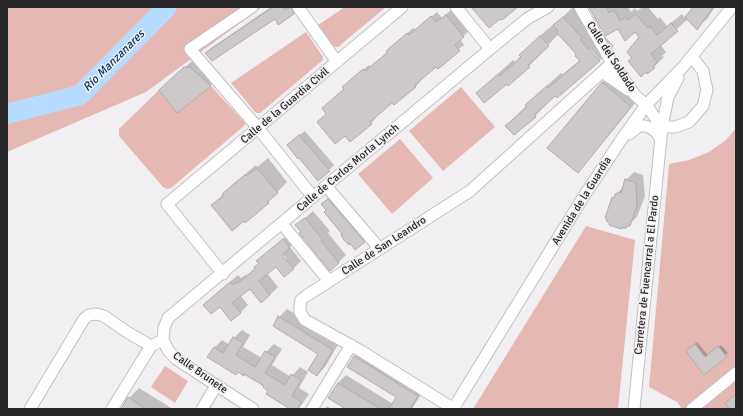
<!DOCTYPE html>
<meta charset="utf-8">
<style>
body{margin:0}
#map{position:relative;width:743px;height:416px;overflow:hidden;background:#f2eff3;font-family:Signika,sans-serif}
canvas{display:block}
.frame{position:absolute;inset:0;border:8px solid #262527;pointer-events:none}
</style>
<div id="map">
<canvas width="743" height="416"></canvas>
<div class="frame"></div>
</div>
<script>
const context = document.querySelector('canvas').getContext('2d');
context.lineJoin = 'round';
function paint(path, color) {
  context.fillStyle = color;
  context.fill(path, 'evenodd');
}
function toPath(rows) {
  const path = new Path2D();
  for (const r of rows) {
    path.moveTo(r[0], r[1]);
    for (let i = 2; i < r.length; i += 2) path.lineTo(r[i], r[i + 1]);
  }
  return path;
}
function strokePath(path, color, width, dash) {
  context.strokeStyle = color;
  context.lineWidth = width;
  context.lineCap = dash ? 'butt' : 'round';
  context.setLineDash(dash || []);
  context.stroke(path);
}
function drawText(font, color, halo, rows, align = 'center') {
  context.font = font + ' Signika,sans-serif';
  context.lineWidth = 3;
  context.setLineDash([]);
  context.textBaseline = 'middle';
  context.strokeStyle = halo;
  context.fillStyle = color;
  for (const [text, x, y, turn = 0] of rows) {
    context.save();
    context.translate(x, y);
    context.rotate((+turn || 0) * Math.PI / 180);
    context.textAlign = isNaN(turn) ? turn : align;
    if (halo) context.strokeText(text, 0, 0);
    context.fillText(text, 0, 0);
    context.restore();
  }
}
paint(toPath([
 [7,7,262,7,146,92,7,152],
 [345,7,386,7,338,47,333,47,318,25],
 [306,32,323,57,323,60,260,113,256,113,231,83],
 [211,86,245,123,245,125,171,188,167,189,163,187,119,136,119,129,159,90,177,113],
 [461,87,495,127,443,171,409,131],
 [736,128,736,409,682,409,677,402,649,387,669,164,689,160,709,152,726,140],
 [400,139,433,178,392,214,358,174],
 [586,226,635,240,618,409,473,409],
 [165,366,188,381,175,403,151,387]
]), '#e6b8b3');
paint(toPath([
 [271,7,299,8,294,13,279,23,275,18,206,53,211,48],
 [573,7,581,7,596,23,594,25,614,46,600,60,590,49,556,95,535,116,506,126,541,91,561,73,563,74,580,60,578,54,559,34,542,51,543,52,529,66,507,82,477,93,513,60,515,62,521,56,520,55,534,41,555,23,556,24],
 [590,7,628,7,631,12,635,8,637,11,643,7,648,7,658,19,660,17,667,26,682,14,685,18,694,7,715,7,707,19,697,28,688,19,660,44,666,52,662,56,664,57,654,67,633,57,640,37,635,31,619,27],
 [451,10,469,31,460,39,464,45,419,80,420,82,415,87,393,102,375,117,376,118,371,123,350,141,327,113,348,82,369,65,371,67,413,28,415,30,437,12,442,18],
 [193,60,218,78,211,85,177,111,169,82],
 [612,73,640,97,587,162,578,172,602,83],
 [305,131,334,165,329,170,293,140],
 [268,158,287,182,268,202,245,221,213,205,233,184,256,165,257,167],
 [634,172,643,175,645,196,637,217,626,227,613,198,624,186,626,180],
 [330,196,372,233,364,241,328,210,323,204],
 [313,211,330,231,328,233,346,255,338,263,302,232,297,225],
 [291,232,298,239,290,247,301,261,293,269,276,265,267,273,278,287,270,295,250,287,240,295,248,305,240,313,212,297,238,275,241,278,245,275,246,276,256,268,260,263,257,261],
 [279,250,287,259,284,259],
 [287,309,340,341,325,367,317,375,319,353,279,317],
 [242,330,250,335,243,347,262,358,266,352,274,344,282,349,272,365,291,377,300,367,308,372,299,388,309,394,303,403,298,409,292,409,269,390,266,386,245,373,239,372,236,374,214,348,222,340,230,345,234,338],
 [697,342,708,355,721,345,728,353,704,373,689,349],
 [362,349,425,388,412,409,348,409,330,398,338,383,346,375,393,404,397,397,354,357],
 [139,388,173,409,122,409,129,398],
 [327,406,332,409,325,409]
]), '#0003');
strokePath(toPath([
 [7,114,80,95,167,7]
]), '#b5dbff', 20);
const building = toPath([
 [273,7,282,7,285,10,291,7,294,14,278,25,275,19,212,61,205,53,273,7],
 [471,7,518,7,502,20,500,19,489,28,471,7],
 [589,7,606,7,609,13,614,10,620,21,625,17,627,20,636,14,648,28,650,26,657,35,671,23,678,31,651,54,657,62,653,66,655,68,647,74,646,72,641,77,628,61,632,58,627,52,639,37,635,32,625,41,618,29,605,36,589,7],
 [693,7,713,7,697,30,685,17,693,7],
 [446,15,464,37,455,45,460,51,438,69,436,67,414,86,416,87,394,105,392,103,370,122,372,124,350,142,345,136,335,144,317,122,326,114,322,108,344,89,342,87,363,69,365,71,387,53,386,51,407,33,409,35,431,16,436,22,446,15],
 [563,17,582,38,580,40,600,61,557,98,555,96,534,115,536,117,514,135,505,126,527,107,525,105,547,86,548,88,580,61,575,56,576,54,557,33,558,31,553,25,563,17],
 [540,36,549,46,528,65,530,67,508,86,507,84,484,103,476,93,498,74,500,76,521,57,519,55,540,36],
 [184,67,190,67,211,86,177,113,159,90,184,67],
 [602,82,631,107,578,173,547,148,602,82],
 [299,135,330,171,318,181,299,158,298,159,287,145,299,135],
 [257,168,278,193,267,202,269,203,245,223,244,221,232,231,211,205,223,196,222,194,245,175,246,176,257,168],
 [625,179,636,183,637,205,630,226,627,226,626,228,622,228,621,229,609,225,610,223,606,221,607,219,605,218,612,197,614,198,615,194,617,194,618,192,621,193,625,179],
 [328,199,365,242,355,250,350,243,349,245,344,240,341,235,342,234,324,212,326,210,321,204,328,199],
 [305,218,323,240,321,241,339,263,330,271,299,233,301,232,295,225,305,218],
 [283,239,290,248,282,255,294,269,284,277,276,267,259,281,270,295,261,303,250,289,232,303,241,313,231,321,220,307,211,314,203,305,230,282,232,285,237,282,238,283,255,269,254,267,259,264,256,261,283,239],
 [278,316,333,350,317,376,308,370,318,354,273,326,278,316],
 [233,337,243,343,236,355,255,367,265,351,275,357,265,373,285,385,291,374,301,380,292,396,301,402,298,409,290,409,266,394,268,391,263,387,264,386,244,374,244,376,238,372,236,375,207,357,214,347,223,353,233,337],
 [695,344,705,357,718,346,727,357,704,375,686,351,695,344],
 [354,356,418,396,410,409,389,409,396,397,347,367,354,356],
 [338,383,381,409,346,409,328,398,338,383],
 [736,394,736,409,730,409,725,403,736,394],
 [128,397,146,409,121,409,128,397]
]);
paint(building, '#cdc8ca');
strokePath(building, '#b0aaad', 1);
const minor = toPath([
 [252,7,190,49,258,128,313,197],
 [298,7,337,62],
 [456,7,490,49],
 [580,7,612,63,635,95,646,105,662,127],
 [602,72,628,90],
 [662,127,675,127,689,122,703,106,707,90,705,81,703,71,692,57],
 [629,134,639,126,645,126,651,128,657,133,661,140],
 [326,186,380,249],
 [282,224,329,281],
 [223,274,167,204,402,7],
 [163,340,164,328,168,318,490,49,528,18,548,7],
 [163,340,168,350,176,359,253,409],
 [30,409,84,319,89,315,96,314,104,316,127,332,151,346,163,340],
 [112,409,151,346],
 [202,409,216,386],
 [312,409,351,345],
 [453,409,582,199,621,140,646,105,683,67,732,7],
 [454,409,361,351,305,320,300,312,300,306,301,300,306,296,470,191,612,63],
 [634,409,662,127,668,97,678,78],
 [692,409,736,373]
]);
strokePath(minor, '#c2bfc3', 13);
strokePath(minor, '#fff', 11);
drawText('11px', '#262527', '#f2eff3', [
 ["Calle del Soldado",611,57,57],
 ["Calle de la Guardia Civil",285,106,-40],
 ["Calle de Carlos Morla Lynch",348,168,-40],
 ["Avenida de la Guardia",582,201,-58],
 ["Calle de San Leandro",384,246,-33],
 ["Carretera de Fuencarral a El Pardo",647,275,-84],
 ["Calle Brunete",200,373,35]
]);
drawText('italic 12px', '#023b64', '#f2eff3', [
 ["Río Manzanares",114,61,-45]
]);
</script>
